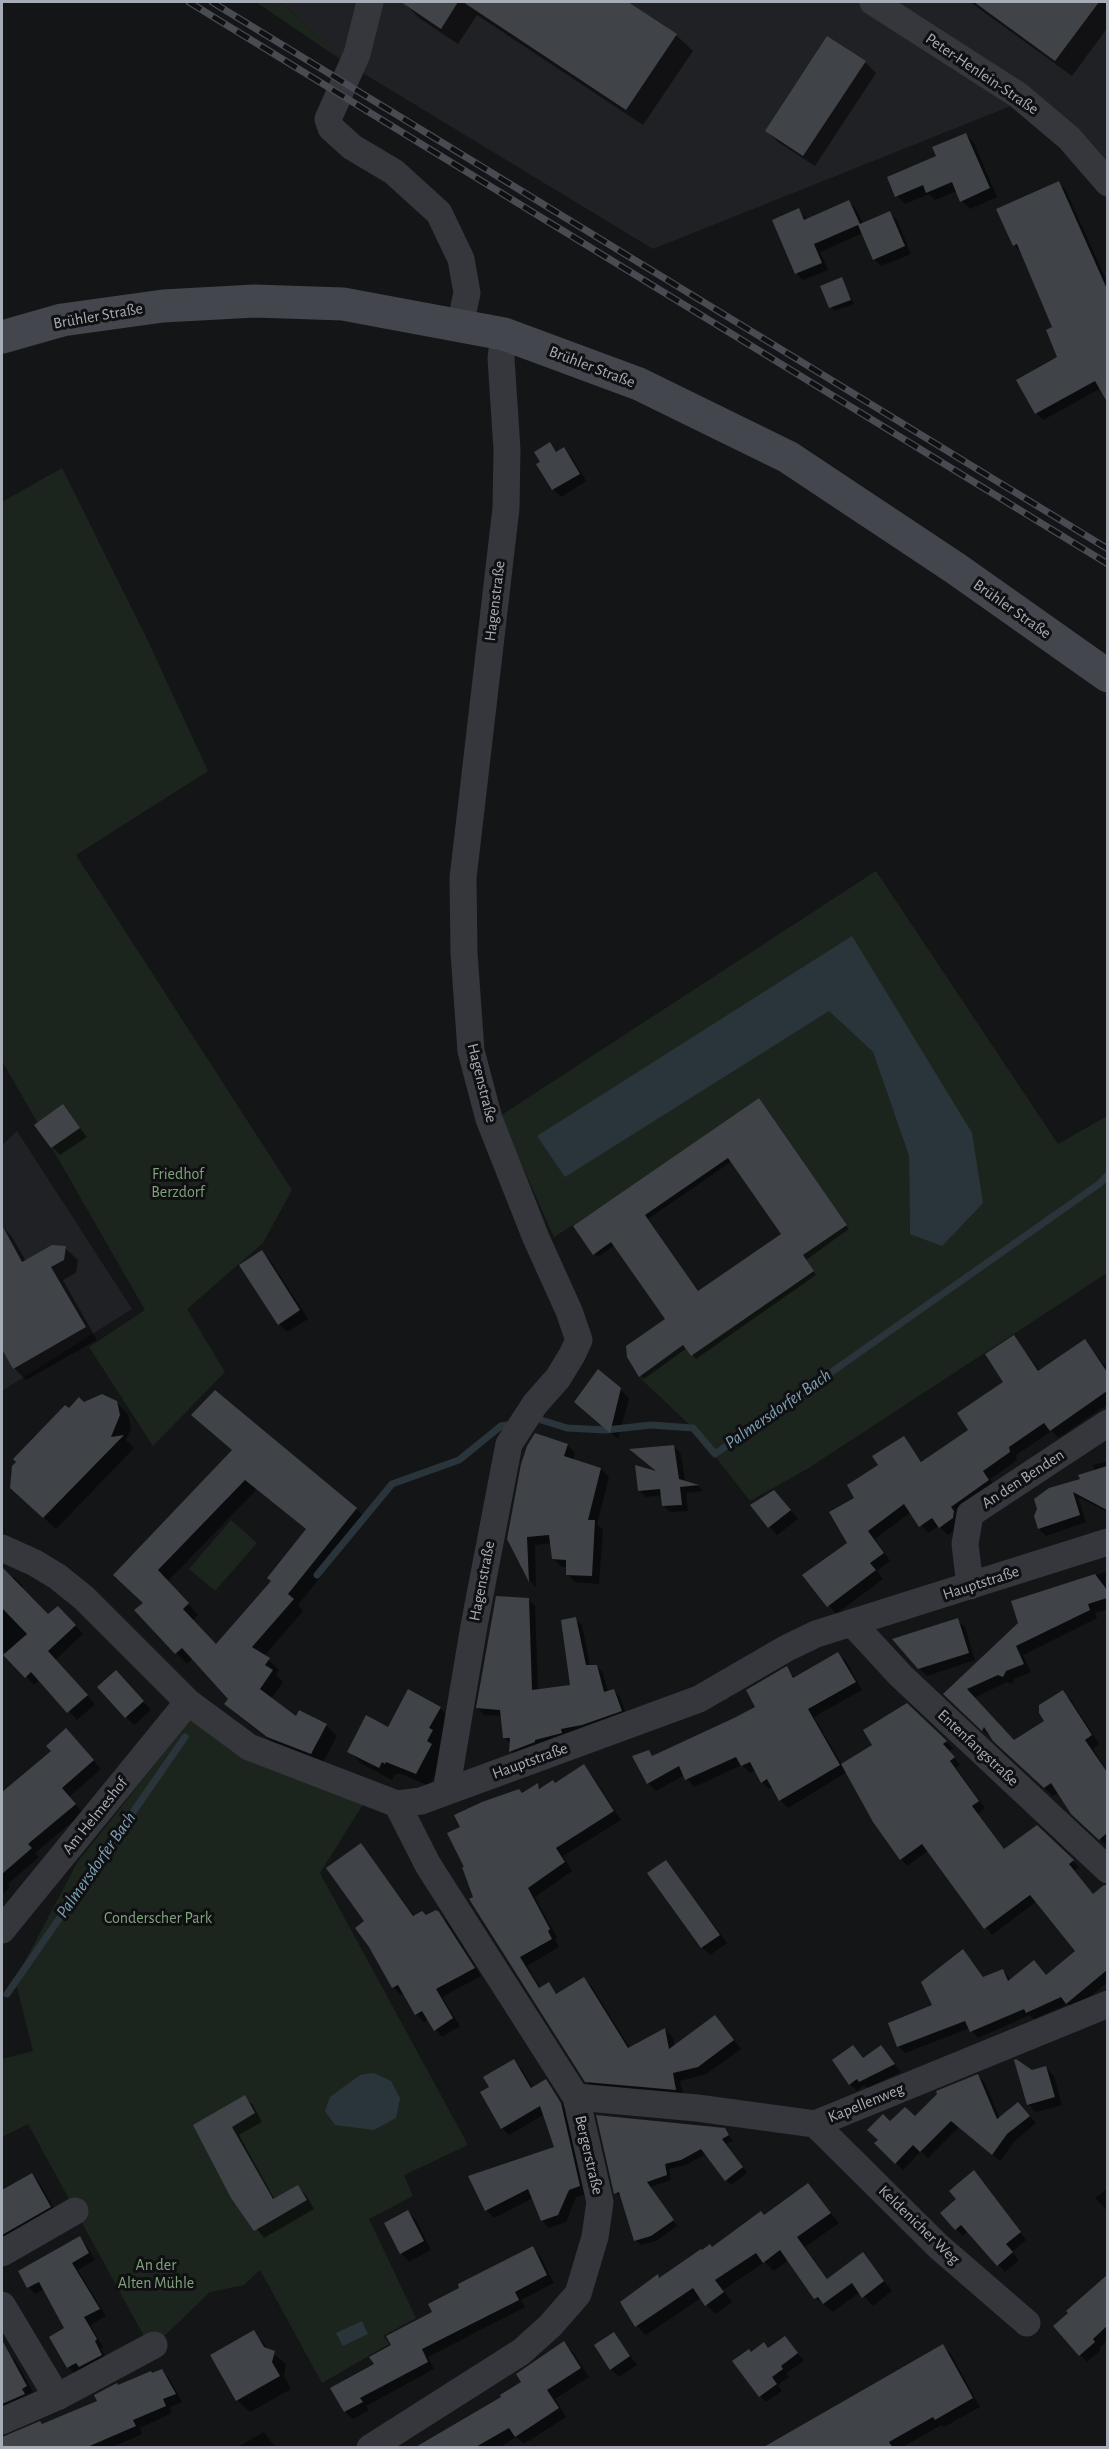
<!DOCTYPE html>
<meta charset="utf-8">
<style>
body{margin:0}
#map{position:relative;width:1109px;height:2449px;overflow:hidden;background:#141517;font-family:"Alegreya Sans",sans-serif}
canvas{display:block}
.frame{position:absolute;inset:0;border:3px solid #a6adb7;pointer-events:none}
</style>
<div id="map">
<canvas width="1109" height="2449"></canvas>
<div class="frame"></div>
</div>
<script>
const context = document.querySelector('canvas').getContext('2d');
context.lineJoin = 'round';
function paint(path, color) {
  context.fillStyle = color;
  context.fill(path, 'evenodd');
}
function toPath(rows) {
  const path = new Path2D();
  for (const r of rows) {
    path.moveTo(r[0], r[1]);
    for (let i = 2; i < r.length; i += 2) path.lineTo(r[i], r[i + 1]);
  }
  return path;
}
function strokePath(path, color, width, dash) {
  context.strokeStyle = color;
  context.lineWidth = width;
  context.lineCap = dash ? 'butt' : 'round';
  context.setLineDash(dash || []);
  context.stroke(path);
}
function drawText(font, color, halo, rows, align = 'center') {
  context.font = font + ' "Alegreya Sans",sans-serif';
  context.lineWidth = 6;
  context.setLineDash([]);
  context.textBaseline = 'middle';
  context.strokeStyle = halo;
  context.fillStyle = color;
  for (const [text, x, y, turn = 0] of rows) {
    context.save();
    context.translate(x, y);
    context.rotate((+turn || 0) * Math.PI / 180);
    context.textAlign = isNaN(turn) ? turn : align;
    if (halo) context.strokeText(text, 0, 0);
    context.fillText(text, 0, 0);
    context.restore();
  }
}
paint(toPath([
 [278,2,1107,2,1107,199,1087,169,1016,104,653,249,343,61,288,8],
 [17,1131,132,1309,2,1391,2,1145]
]), '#202124');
paint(toPath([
 [256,2,278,2,288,8,343,61],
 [62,468,148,641,208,771,76,855,292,1190,263,1243,187,1309,225,1372,153,1446,89,1347,145,1310,2,1061,2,502],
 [876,871,1058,1144,1107,1116,1107,1273,807,1469,750,1501,693,1428,639,1377,683,1345,691,1356,813,1271,803,1255,847,1225,759,1098,600,1208,554,1237,500,1116],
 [829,1011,972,1133,910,1233,909,1156,873,1052],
 [231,1520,257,1543,215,1591,189,1569],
 [195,1713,367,1798,320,1873,468,2145,404,2175,413,2196,369,2219,416,2318,383,2336,389,2344,322,2383,260,2270,244,2285,210,2292,151,2349,28,2124,2,2137,2,2059,33,2051,15,1980,77,1863]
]), '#1c251d');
paint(toPath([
 [852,936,972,1133,983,1203,942,1246,910,1234,909,1156,873,1052,829,1011,565,1177,537,1136],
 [374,2073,391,2081,400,2098,396,2118,374,2130,335,2125,325,2111,330,2097,360,2075],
 [362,2321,368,2334,343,2346,336,2333]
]), '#2a353b');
paint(toPath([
 [403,2,625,2,676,35,693,51,643,125,477,15,458,44,419,18],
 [970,2,1108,2,1108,27,1072,76],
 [865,62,876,73,815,166,778,142,767,131],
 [966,135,974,143,997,197,970,209,962,201,957,191,935,200,929,194,905,204,897,196,938,156],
 [1059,183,1065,189,1108,284,1108,399,1101,388,1043,420,1036,413,1018,380,1059,357,1054,328,1021,252,1014,245],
 [849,202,856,209,863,224,889,213,897,220,911,254,881,266,874,259,863,233,820,252,828,270,803,280,796,273,798,210,807,220],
 [841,279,854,304,834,311,822,286],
 [550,444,558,453,564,449,571,456,586,481,561,497,553,489,538,465,542,463],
 [762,1103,849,1229,806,1260,816,1275,696,1359,687,1348,644,1379,640,1376,667,1319,615,1245,598,1257,595,1254],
 [732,1161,783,1234,699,1293,648,1219],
 [63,1106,87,1137,60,1155,52,1147],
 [2,1226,12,1237,26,1261,65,1248,78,1260,76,1273,63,1280,97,1340,26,1380,14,1368,2,1346,2,1283,9,1279,2,1265],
 [261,1252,270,1260,308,1319,287,1332,279,1324],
 [1014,1337,1040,1371,1085,1341,1104,1365,1108,1362,1108,1404,1058,1438,1052,1431,1016,1455,1017,1460,990,1479,996,1488,961,1526,948,1535,939,1526,928,1533,911,1512,875,1539,890,1561,877,1571,883,1579,836,1614,804,1575,849,1543,856,1498,903,1438,923,1463,970,1430,1005,1382],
 [620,1389,629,1398,618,1439,584,1409],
 [116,1402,128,1414,131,1428,126,1440,134,1448,56,1529,24,1500,69,1410,83,1403],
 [193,1415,356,1509,367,1519,298,1605,303,1611,264,1656,279,1670,276,1675,283,1682,271,1699,296,1718,326,1725,337,1736,322,1764,279,1747,237,1715,226,1704,230,1699,193,1658,187,1664,136,1610,145,1603,115,1575,234,1451],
 [257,1489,307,1530,272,1581,216,1645,193,1620,198,1615,168,1581],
 [567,1445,575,1453,573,1461,601,1469,609,1477,597,1524,603,1530,599,1584,575,1582,567,1574,567,1567,562,1567,553,1559,551,1543,535,1545,536,1587,530,1581,508,1539],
 [674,1447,681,1454,685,1482,698,1486,703,1491,686,1493,688,1511,670,1512,664,1506,662,1495,646,1497,639,1490,661,1474],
 [1108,1461,1108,1512,1078,1497,1086,1522,1046,1536,1039,1529,1081,1480,1095,1471,1093,1465],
 [782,1500,798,1519,777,1535,753,1506],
 [1108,1571,1108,1609,1095,1613,1097,1618,1023,1655,1031,1672,1014,1679,1012,1684,1007,1682,974,1698,1014,1742,1046,1722,1062,1692,1071,1700,1099,1744,1093,1749,1107,1771,1108,1847,1072,1813,1059,1792,1053,1796,953,1702,1019,1624,1012,1602],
 [2,1576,14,1577,22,1585,22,1590,48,1616,66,1616,83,1634,55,1660,95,1704,77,1720,40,1679,34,1685,2,1650],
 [528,1599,535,1606,538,1691,572,1686,575,1619,582,1625,590,1666,597,1666,603,1673,608,1692,613,1690,620,1697,627,1717,517,1758,511,1751,511,1744,504,1737,502,1716,484,1715,478,1708],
 [957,1620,965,1627,975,1660,927,1676,919,1668],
 [838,1654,846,1661,862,1690,814,1717,842,1765,874,1746,906,1705,953,1748,949,1751,960,1765,956,1768,985,1808,978,1814,1005,1851,1037,1827,1079,1867,1074,1871,1093,1895,1108,1888,1108,1987,1105,1984,1074,2010,1068,2004,1034,2019,1030,2015,978,2038,970,2028,905,2053,898,2046,890,2024,934,2006,969,1958,984,1978,1003,1971,1011,1980,1047,1977,1077,1951,1037,1901,992,1935,929,1850,907,1866,901,1859,874,1822,847,1772,788,1808,780,1800,773,1787,770,1789,762,1782,756,1770,750,1773,742,1765,694,1787,684,1775,656,1791,648,1783,649,1751,654,1757,757,1708,786,1668,795,1678],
 [124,1680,151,1710,134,1725,126,1717],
 [440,1708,452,1720,444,1758,429,1786,399,1773,398,1775,395,1774,392,1780,362,1764,349,1751,389,1729],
 [74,1739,101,1769,69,1797,83,1813,35,1853,39,1857,8,1884,10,1887,2,1894,2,1788,5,1792],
 [584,1766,592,1775,621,1820,563,1856,572,1871,535,1897,557,1938,555,1940,559,1947,527,1966,541,1989,548,1984,558,1995,584,1979,592,1987,630,2048,665,2029,673,2038,675,2047,715,2017,741,2049,706,2074,680,2081,684,2098,595,2090,586,2081,475,1898,522,1795,538,1785,542,1789,555,1784],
 [361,1845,415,1917,426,1917,438,1913,447,1922,481,1976,442,1997,460,2026,442,2037,429,2019,424,2022,416,2014,404,1993,401,1995,393,1987,366,1921],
 [666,1862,727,1943,710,1955,702,1947],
 [853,2046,864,2059,881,2047,901,2072,867,2088,864,2085,857,2091,850,2084],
 [514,2061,521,2068,533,2088,546,2081,568,2112,587,2194,576,2197,566,2222,549,2228,542,2220,533,2198,494,2218,486,2210,471,2177,556,2148,545,2114,509,2135,502,2128,491,2088],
 [1046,2068,1054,2076,1062,2105,1036,2112,1028,2104],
 [978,2076,985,2083,1000,2119,1025,2111,1036,2123,1014,2142,1000,2161,959,2127,928,2158,921,2151,903,2170,876,2143,890,2123,915,2118],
 [244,2097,253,2105,262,2122,239,2135,275,2200,298,2187,306,2195,314,2209,264,2238,232,2197,195,2126],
 [724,2129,733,2141,726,2144,747,2173,731,2185,706,2154,686,2165,669,2169,671,2180,650,2187,677,2226,656,2241,641,2245,636,2240,622,2197,616,2193],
 [32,2175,39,2182,57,2214,2,2246,2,2193],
 [980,2179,1026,2240,1012,2252,1019,2260,1005,2272,968,2231,963,2236,956,2229],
 [808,2185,839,2223,805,2247,828,2280,863,2254,892,2291,873,2306,860,2292,833,2312,816,2298,788,2260,774,2271,765,2262,723,2290,732,2302,715,2314,701,2298,646,2335,637,2326,658,2276,661,2279,713,2249,764,2217],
 [1108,2188,1108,2212,1095,2198],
 [408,2212,416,2220,431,2250,409,2262,401,2253,386,2224],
 [80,2238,86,2245,95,2260,78,2270,106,2316,90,2325,103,2347,101,2349,108,2362,75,2374,68,2367,66,2328,44,2289,35,2294,29,2287],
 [533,2248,540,2256,554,2283,521,2300,525,2307,428,2357,434,2369,366,2406,369,2410,353,2419,345,2412,332,2388,376,2365,434,2312],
 [1108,2278,1108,2340,1099,2348,1101,2350,1087,2362,1080,2355,1068,2311],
 [254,2332,270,2351,286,2364,284,2376,291,2389,250,2412,237,2400],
 [614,2334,637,2365,619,2377,611,2369],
 [785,2338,804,2361,786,2373,789,2377,778,2385,782,2391,766,2402,760,2396,751,2354,769,2350],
 [563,2343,572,2351,589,2377,555,2399,566,2417,524,2444,516,2437,499,2448,436,2448,523,2383],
 [943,2346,951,2354,980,2407,944,2427,941,2425,901,2448,764,2448],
 [8,2353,15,2360,34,2394,2,2410,2,2357],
 [162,2371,169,2378,182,2402,170,2407,172,2413,140,2428,142,2434,110,2448,10,2448,14,2435,99,2402],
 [264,2432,276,2448,236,2448]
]), '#0007');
strokePath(toPath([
 [533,1420,538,1419,567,1428,606,1430,651,1425,693,1428,715,1454,1099,1184,1108,1175],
 [317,1575,392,1484,459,1460,501,1426,513,1424],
 [7,1994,185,1737]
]), '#2a353b', 7);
paint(toPath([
 [401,2,458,2,441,29],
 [463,2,628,2,677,34,626,110],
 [974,2,1099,2,1055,61],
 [827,36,866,61,803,156,765,131],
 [966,133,990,188,960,202,952,182,926,193,923,185,895,197,887,177,936,156,932,147],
 [1059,181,1107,289,1107,402,1095,381,1035,414,1016,380,1057,357,1046,330,1052,327,1017,244,1013,246,996,209],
 [849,200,860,224,890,211,905,246,873,260,858,225,814,244,822,263,795,274,772,220,799,208,804,220],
 [842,277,851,300,829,308,820,286],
 [550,442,556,452,564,447,580,474,552,490,536,464,540,462,534,452],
 [759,1098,847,1225,803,1255,814,1271,691,1356,683,1345,639,1377,627,1357,626,1346,665,1319,611,1242,593,1255,573,1226],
 [728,1158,781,1234,698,1291,645,1215],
 [63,1104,80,1128,51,1148,34,1125],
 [2,1225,22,1262,52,1245,66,1246,64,1260,51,1267,86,1327,13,1369,2,1349],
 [262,1250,300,1310,278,1325,239,1265],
 [1014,1335,1038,1371,1085,1339,1107,1372,1107,1391,1050,1431,1044,1423,1009,1447,1010,1452,983,1471,989,1480,951,1507,954,1511,953,1518,939,1528,932,1518,919,1527,904,1504,868,1531,884,1553,870,1563,876,1570,827,1607,802,1575,847,1543,829,1512,854,1498,847,1485,878,1465,872,1456,904,1436,921,1462,968,1430,957,1413,1003,1382,985,1354],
 [598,1369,621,1388,610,1433,574,1402],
 [215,1390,357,1508,288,1594,294,1599,252,1647,270,1658,265,1665,273,1670,260,1689,296,1716,299,1710,327,1724,311,1754,267,1737,224,1704,228,1699,182,1648,175,1654,134,1610,143,1603,113,1575,232,1450,191,1415],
 [245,1480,306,1529,267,1578,271,1581,216,1644,183,1609,189,1603,158,1570],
 [102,1394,117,1401,120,1415,111,1437,124,1435,43,1518,10,1488,12,1466,16,1462,13,1459,65,1405,69,1408,79,1397,84,1402],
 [535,1433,568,1444,564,1456,601,1468,588,1520,595,1520,592,1576,566,1575,566,1560,552,1559,549,1535,527,1537,529,1582,507,1539,521,1464,527,1446],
 [674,1445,679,1479,699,1485,680,1487,682,1505,662,1506,660,1489,638,1491,635,1465,656,1471,629,1449],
 [1107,1466,1107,1510,1073,1492,1080,1515,1038,1529,1034,1516,1037,1509,1034,1499,1049,1488,1080,1479,1078,1475],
 [774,1490,791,1510,768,1528,750,1505],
 [2,1567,48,1614,58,1606,76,1625,48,1651,88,1695,67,1713,31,1672,25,1678,3,1655,27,1634,2,1608],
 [1095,1574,1107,1590,1107,1598,1088,1604,1090,1610,1016,1646,1024,1664,1006,1671,1003,1677,998,1675,967,1689,1014,1740,1044,1721,1039,1713,1039,1705,1063,1690,1092,1735,1085,1740,1107,1772,1107,1833,1099,1840,1071,1814,1051,1783,1044,1788,993,1741,984,1727,982,1731,943,1694,1018,1623,1011,1601],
 [496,1596,529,1598,532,1690,570,1685,561,1620,576,1617,586,1665,597,1665,604,1692,614,1689,622,1711,582,1725,561,1729,562,1733,535,1740,535,1742,509,1752,510,1738,503,1738,500,1710,476,1708],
 [958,1618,969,1653,918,1669,892,1639],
 [838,1652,856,1682,808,1709,840,1765,779,1801,767,1779,761,1783,750,1762,741,1766,736,1757,685,1780,679,1766,647,1784,632,1756,649,1750,652,1756,734,1718,755,1707,746,1690,787,1666,793,1678],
 [116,1670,144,1701,125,1718,97,1687],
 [408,1689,441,1707,429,1728,433,1730,427,1741,432,1744,416,1774,386,1762,385,1764,382,1762,379,1768,347,1752,366,1715,388,1727],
 [907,1703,947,1741,943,1744,955,1757,950,1761,979,1801,972,1806,1004,1849,1037,1825,1074,1860,1069,1864,1093,1894,1104,1885,1107,1885,1107,1970,1066,2004,1061,1997,1026,2013,1024,2009,970,2032,965,2021,897,2047,888,2023,932,2005,921,1982,963,1949,983,1977,1003,1969,1008,1981,1034,1960,1046,1975,1075,1951,1030,1895,984,1929,922,1844,900,1860,873,1822,841,1764,872,1745,863,1730],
 [66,1728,94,1760,62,1788,76,1804,28,1844,32,1848,2,1874,2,1792,51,1751,46,1746],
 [584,1764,614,1811,556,1848,565,1862,528,1888,550,1929,548,1931,552,1939,520,1957,539,1988,549,1982,556,1994,584,1977,628,2048,665,2028,669,2049,715,2015,734,2040,698,2067,673,2073,676,2090,585,2082,469,1899,473,1897,462,1867,464,1867,447,1833,460,1827,454,1815,482,1802,519,1789,522,1793,538,1783,539,1789,553,1780,555,1783],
 [361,1843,413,1916,422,1911,426,1915,436,1910,439,1912,475,1968,436,1989,453,2018,434,2031,422,2011,415,2015,398,1985,392,1988,369,1947,355,1928,364,1921,326,1868],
 [666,1860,720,1935,701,1948,647,1873],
 [853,2045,863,2058,881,2045,895,2064,859,2082,857,2079,849,2085,832,2060],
 [514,2059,531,2088,546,2079,561,2103,580,2186,569,2190,558,2215,541,2221,528,2189,485,2211,468,2176,554,2147,540,2106,501,2129,480,2092,489,2087,483,2077],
 [1016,2059,1032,2070,1046,2066,1055,2097,1027,2105,1014,2060],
 [978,2074,997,2119,1018,2102,1030,2116,1007,2134,992,2155,951,2121,920,2152,913,2145,895,2164,874,2143,878,2140,867,2130,883,2114,890,2121,905,2107,915,2116,937,2094,936,2091],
 [245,2095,255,2113,232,2127,273,2199,298,2185,307,2200,254,2231,231,2198,193,2125],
 [596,2115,725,2128,729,2135,722,2139,743,2167,725,2181,701,2149,681,2160,665,2164,667,2175,647,2182,674,2220,651,2236,634,2241,619,2192,614,2194],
 [974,2170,1021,2232,1006,2244,1013,2252,997,2266,961,2225,955,2230,940,2213,956,2199,949,2191],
 [32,2173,51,2207,2,2235,2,2190],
 [808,2183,831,2213,797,2237,827,2279,863,2252,884,2281,862,2298,852,2283,823,2304,818,2297,814,2299,780,2250,763,2263,756,2253,715,2280,724,2292,705,2306,693,2288,635,2327,620,2302,658,2274,659,2278,701,2249,702,2250,710,2244,712,2247,761,2211,764,2215],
 [408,2210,424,2241,400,2254,384,2223],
 [80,2236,89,2253,72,2263,100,2309,84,2317,97,2339,95,2341,102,2355,79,2367,76,2363,67,2368,49,2337,64,2328,39,2282,27,2288,18,2271],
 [533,2246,547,2275,515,2292,519,2300,422,2349,428,2362,360,2398,363,2402,344,2412,330,2388,374,2364,369,2357,391,2345,386,2336,432,2312,428,2304,459,2288,458,2284],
 [1107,2275,1107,2326,1093,2339,1095,2342,1079,2356,1053,2326,1068,2313,1066,2311],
 [254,2330,264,2347,275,2351,272,2362,280,2376,236,2401,210,2355],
 [614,2332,630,2356,610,2370,594,2345],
 [785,2336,798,2353,781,2366,783,2369,772,2377,777,2384,759,2397,732,2361,749,2349,751,2352,764,2342,768,2348],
 [2,2340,27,2386,22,2389,25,2394,2,2404],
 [564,2341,581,2368,547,2390,559,2408,515,2437,509,2428,474,2448,414,2448,501,2397,500,2395,521,2382,516,2374],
 [943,2344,973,2398,935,2420,933,2417,889,2442,893,2448,762,2448],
 [162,2369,176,2394,163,2399,166,2406,133,2420,136,2426,85,2448,2,2448,2,2437,40,2421,42,2424,97,2401,94,2395,117,2383,118,2385,151,2371,152,2373]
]), '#404347');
strokePath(toPath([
 [370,2,357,54,328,119,331,128,352,147,394,172,439,213,461,259,467,293,460,325],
 [873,2,1018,95,1069,138,1108,183],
 [2,1548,35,1563,58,1577,84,1598,188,1702,249,1747,397,1804,421,1801,699,1699,787,1648,816,1634,1108,1542],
 [970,1586,965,1544,970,1514,1108,1423],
 [852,1623,901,1676,1108,1870],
 [446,1792,474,1626,509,1444,535,1404,558,1378,572,1355,579,1340,569,1311,536,1238,489,1119,471,1051,464,953,463,878,506,508,507,450,501,358,504,334],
 [2,1930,188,1702],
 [576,2097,697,2108,815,2124,1108,2004],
 [815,2124,938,2246,1027,2323],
 [2,2253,75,2211],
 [2,2305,57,2397],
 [2,2421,57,2397,154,2345],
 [370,2448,521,2352,550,2326,578,2294,595,2237,600,2202,576,2097,428,1865,397,1804]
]), '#35373c', 27);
strokePath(toPath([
 [2,337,62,320,163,306,255,301,343,304,504,334,639,384,788,457,955,568,1108,676]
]), '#43464c', 33);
const rail = toPath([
 [189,2,1108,564],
 [212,2,1108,549]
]);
strokePath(rail, '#484b51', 7);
strokePath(rail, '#101012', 4.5, [14]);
drawText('16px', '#a6adb7', '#101012', [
 ["Peter-Henlein-Straße",982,74,34],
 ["Brühler Straße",98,316,-10],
 ["Brühler Straße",592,367,21],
 ["Hagenstraße",495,601,-83],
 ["Brühler Straße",1012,609,35],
 ["Hagenstraße",482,1083,76],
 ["An den Benden",1023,1479,-33],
 ["Hagenstraße",482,1581,-79],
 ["Hauptstraße",981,1583,-18],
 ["Entenfangstraße",978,1748,43],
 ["Hauptstraße",530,1761,-20],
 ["Am Helmeshof",95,1816,-51],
 ["Kapellenweg",866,2103,-22],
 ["Bergerstraße",589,2155,77],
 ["Keldenicher Weg",919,2225,44]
]);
drawText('16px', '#7ea37c', '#101012', [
 ["Friedhof",178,1174],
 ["Berzdorf",178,1192],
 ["Conderscher Park",158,1918],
 ["An der",156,2265],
 ["Alten Mühle",156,2283]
]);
drawText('italic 18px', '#7ba0b4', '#101012', [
 ["Palmersdorfer Bach",778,1409,-35],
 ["Palmersdorfer Bach",96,1865,-55]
]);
</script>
